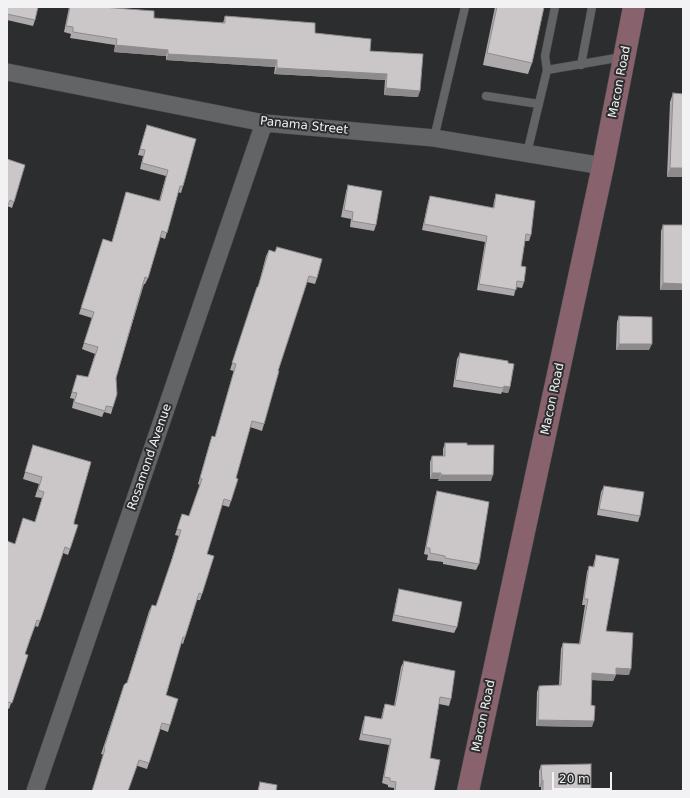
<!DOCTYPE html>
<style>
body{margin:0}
#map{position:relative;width:690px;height:798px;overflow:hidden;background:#2c2d2f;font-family:"DejaVu Sans",sans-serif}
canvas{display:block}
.frame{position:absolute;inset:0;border:8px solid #f2f2f4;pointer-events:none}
.scale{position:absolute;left:552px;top:772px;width:60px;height:18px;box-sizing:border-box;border:2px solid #f2f2f4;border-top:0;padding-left:5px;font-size:12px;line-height:14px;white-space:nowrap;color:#f2f2f4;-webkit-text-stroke:3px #2c2d2f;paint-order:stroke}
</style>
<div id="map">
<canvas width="690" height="798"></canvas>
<div class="frame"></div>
<div class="scale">20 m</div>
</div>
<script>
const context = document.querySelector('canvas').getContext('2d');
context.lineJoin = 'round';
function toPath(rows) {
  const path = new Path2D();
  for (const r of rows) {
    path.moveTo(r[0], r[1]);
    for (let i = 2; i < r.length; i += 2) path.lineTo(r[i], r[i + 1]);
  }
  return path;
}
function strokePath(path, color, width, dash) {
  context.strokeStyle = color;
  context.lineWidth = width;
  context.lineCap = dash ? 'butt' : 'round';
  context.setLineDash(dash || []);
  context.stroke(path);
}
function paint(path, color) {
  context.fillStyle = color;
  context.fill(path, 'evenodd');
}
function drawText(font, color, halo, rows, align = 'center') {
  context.font = font + ' "DejaVu Sans",sans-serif';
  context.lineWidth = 4;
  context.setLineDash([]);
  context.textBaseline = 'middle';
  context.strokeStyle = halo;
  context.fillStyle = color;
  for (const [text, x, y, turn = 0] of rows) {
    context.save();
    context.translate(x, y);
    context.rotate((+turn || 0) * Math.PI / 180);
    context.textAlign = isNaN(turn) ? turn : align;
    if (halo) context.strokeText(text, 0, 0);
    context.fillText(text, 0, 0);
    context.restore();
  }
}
const service = toPath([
 [581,65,592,7],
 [547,70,545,56,555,7],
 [486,96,539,104],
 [434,138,465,7],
 [527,153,547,70,622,57]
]);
const minor = toPath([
 [7,72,264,123,434,138,603,166],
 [35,791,264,123]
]);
const secondary = toPath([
 [468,791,603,166,634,7]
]);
strokePath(service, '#494a4c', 9);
strokePath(minor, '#494a4c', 18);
strokePath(secondary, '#494a4c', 23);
strokePath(service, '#636466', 8);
strokePath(minor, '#636466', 17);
strokePath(secondary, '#88626d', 22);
paint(toPath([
 [7,7,35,20,33,26,7,20],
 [69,7,102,7,154,18,223,23,225,16,315,33,370,51,418,97,384,95,385,80,274,74,275,67,166,60,166,56,114,52,115,45,70,38,71,34,64,32],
 [495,7,544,7,532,63,528,74,483,65],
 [673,93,683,177,667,177,670,102],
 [147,125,183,186,181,193,178,192,165,239,160,237,148,278,145,284,144,284,116,378,113,407,111,414,104,412,102,417,72,408,74,399,70,398,77,375,88,377,95,354,82,349,92,318,79,314,103,239,112,242,126,192,159,201,166,176,140,169,143,156,138,155],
 [7,159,14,202,12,208,7,206],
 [348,185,376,225,374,231,350,227,351,219,341,217,346,192],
 [496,194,531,235,529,241,525,241,521,266,524,282,522,288,516,287,514,296,477,290,485,242,422,230,428,202,430,196,493,208,494,201],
 [663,225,683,290,660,290,661,231],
 [277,247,317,278,315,284,307,282,278,371,264,424,262,431,250,427,236,478,231,501,229,507,222,505,207,554,202,594,200,600,197,600,183,644,181,643,166,695,170,725,168,732,160,729,147,769,101,754,122,691,127,683,149,611,152,605,156,606,170,565,179,536,175,535,182,514,189,516,200,485,198,484,210,442,212,436,215,437,234,371,230,370,255,293,258,287,266,256,269,250,275,252],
 [619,316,649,350,616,350,617,322],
 [460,353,508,363,510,387,508,393,502,392,501,394,453,387,457,359],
 [445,443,467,445,491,481,438,481,439,479,430,479,430,462,432,456,443,456,443,449],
 [33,445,74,522,70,549,68,555,63,553,38,627,35,626,25,654,28,655,9,709,7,708,7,541,14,544,35,522,42,498,35,497,39,484,23,479],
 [604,486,640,516,638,522,597,515,601,492],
 [437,491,479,564,476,570,443,564,443,562,427,560,428,555,424,554,435,497],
 [596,555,606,631,629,675,616,674,613,681,592,680,591,705,592,727,536,726,537,692,539,686,559,685,561,649,563,643,579,644,585,605,582,605,587,572,589,566,593,567,594,562],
 [399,589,457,627,454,633,392,621,397,596],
 [404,661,451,699,449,706,439,704,430,758,434,791,394,791,394,788,388,787,388,785,382,783,389,745,359,740,363,722,365,716,381,719,383,710,385,704,394,706,401,667],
 [541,765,591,791,541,791,541,787,539,787,539,771]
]), '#afabac');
paint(toPath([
 [116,45,168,50,166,56,114,52],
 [168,54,277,60,275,67,166,60],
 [277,68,387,74,385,80,274,74],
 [386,88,420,91,418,97,384,95],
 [670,168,683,168,683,177,667,177],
 [663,283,683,284,683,290,660,290],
 [619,344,652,344,649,350,616,350],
 [504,386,510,387,508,393,502,392],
 [432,473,441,473,439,479,430,479],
 [441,475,493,475,491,481,438,481],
 [616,668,631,669,629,675,613,674],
 [592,673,616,675,613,681,590,680],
 [538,720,594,721,592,727,536,726],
 [543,780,541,787,539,787,542,781]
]), '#8e8b8c');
const building = toPath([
 [7,7,38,7,35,20,7,14,7,7],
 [70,7,102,7,154,11,154,18,225,23,225,16,315,23,315,33,371,39,370,51,423,54,420,91,386,88,387,74,277,68,277,60,168,54,168,50,116,45,117,39,73,32,73,27,66,26,70,7],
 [497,7,544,7,532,63,487,53,497,7],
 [673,93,683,94,683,168,670,168,673,93],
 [147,125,196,139,183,186,180,186,167,233,162,231,148,278,145,277,116,378,117,394,113,407,106,406,105,411,74,402,77,393,72,392,77,375,88,377,98,347,84,343,94,312,81,308,103,239,112,242,126,192,160,201,168,170,142,163,145,150,140,149,147,125],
 [7,159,25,165,14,202,10,200,7,207,7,159],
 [348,185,382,191,376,225,352,221,353,212,344,210,348,185],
 [496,194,535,201,531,235,526,234,521,266,526,267,524,282,517,281,516,290,479,284,487,236,424,224,430,196,494,208,496,194],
 [663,225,683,225,683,284,663,283,663,225],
 [277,247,322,259,317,278,309,276,278,371,279,371,264,424,252,421,236,478,238,479,231,501,224,499,207,554,214,556,202,594,199,593,185,637,183,637,166,695,178,699,170,725,162,723,149,763,139,760,128,791,92,791,105,749,104,748,124,685,126,683,127,683,152,605,156,606,172,559,181,530,177,529,182,514,189,516,202,479,200,478,212,436,215,437,236,364,232,363,257,287,258,287,269,250,275,252,277,247],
 [619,316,652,317,652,344,619,344,619,316],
 [460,353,508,361,508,363,514,364,510,387,504,386,503,388,455,380,460,353],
 [445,443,467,443,467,445,494,445,493,475,441,475,441,473,432,473,432,456,445,456,445,443],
 [33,445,91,462,74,522,74,524,78,525,70,549,65,547,40,621,37,620,30,639,25,654,28,655,12,703,8,702,7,705,7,541,15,544,23,518,35,522,44,492,38,490,42,477,25,472,33,445],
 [604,486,644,492,640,516,599,509,604,486],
 [437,491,489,502,479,564,445,558,445,556,430,553,430,548,426,548,437,491],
 [596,555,619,559,606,631,633,633,631,669,616,668,616,675,592,673,591,705,595,706,594,721,538,720,539,686,561,685,563,643,580,644,588,599,584,599,589,566,594,567,596,555],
 [399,589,462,602,457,627,394,615,399,589],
 [404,661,455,671,451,699,440,697,430,758,440,760,434,791,395,791,396,782,390,781,390,778,384,777,391,739,362,734,365,716,382,719,385,704,395,706,404,661],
 [591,764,591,791,543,791,543,780,542,781,541,765,591,764],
 [260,782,277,785,276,791,258,791,260,782]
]);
paint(building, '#cbc7c8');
strokePath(building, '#8e8b8c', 1);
drawText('12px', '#f2f2f4', '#2c2d2f', [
 ["Macon Road",620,82,-79],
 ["Panama Street",304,126,6],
 ["Macon Road",553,399,-78],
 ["Rosamond Avenue",150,457,-71],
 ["Macon Road",484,716,-78]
]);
</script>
